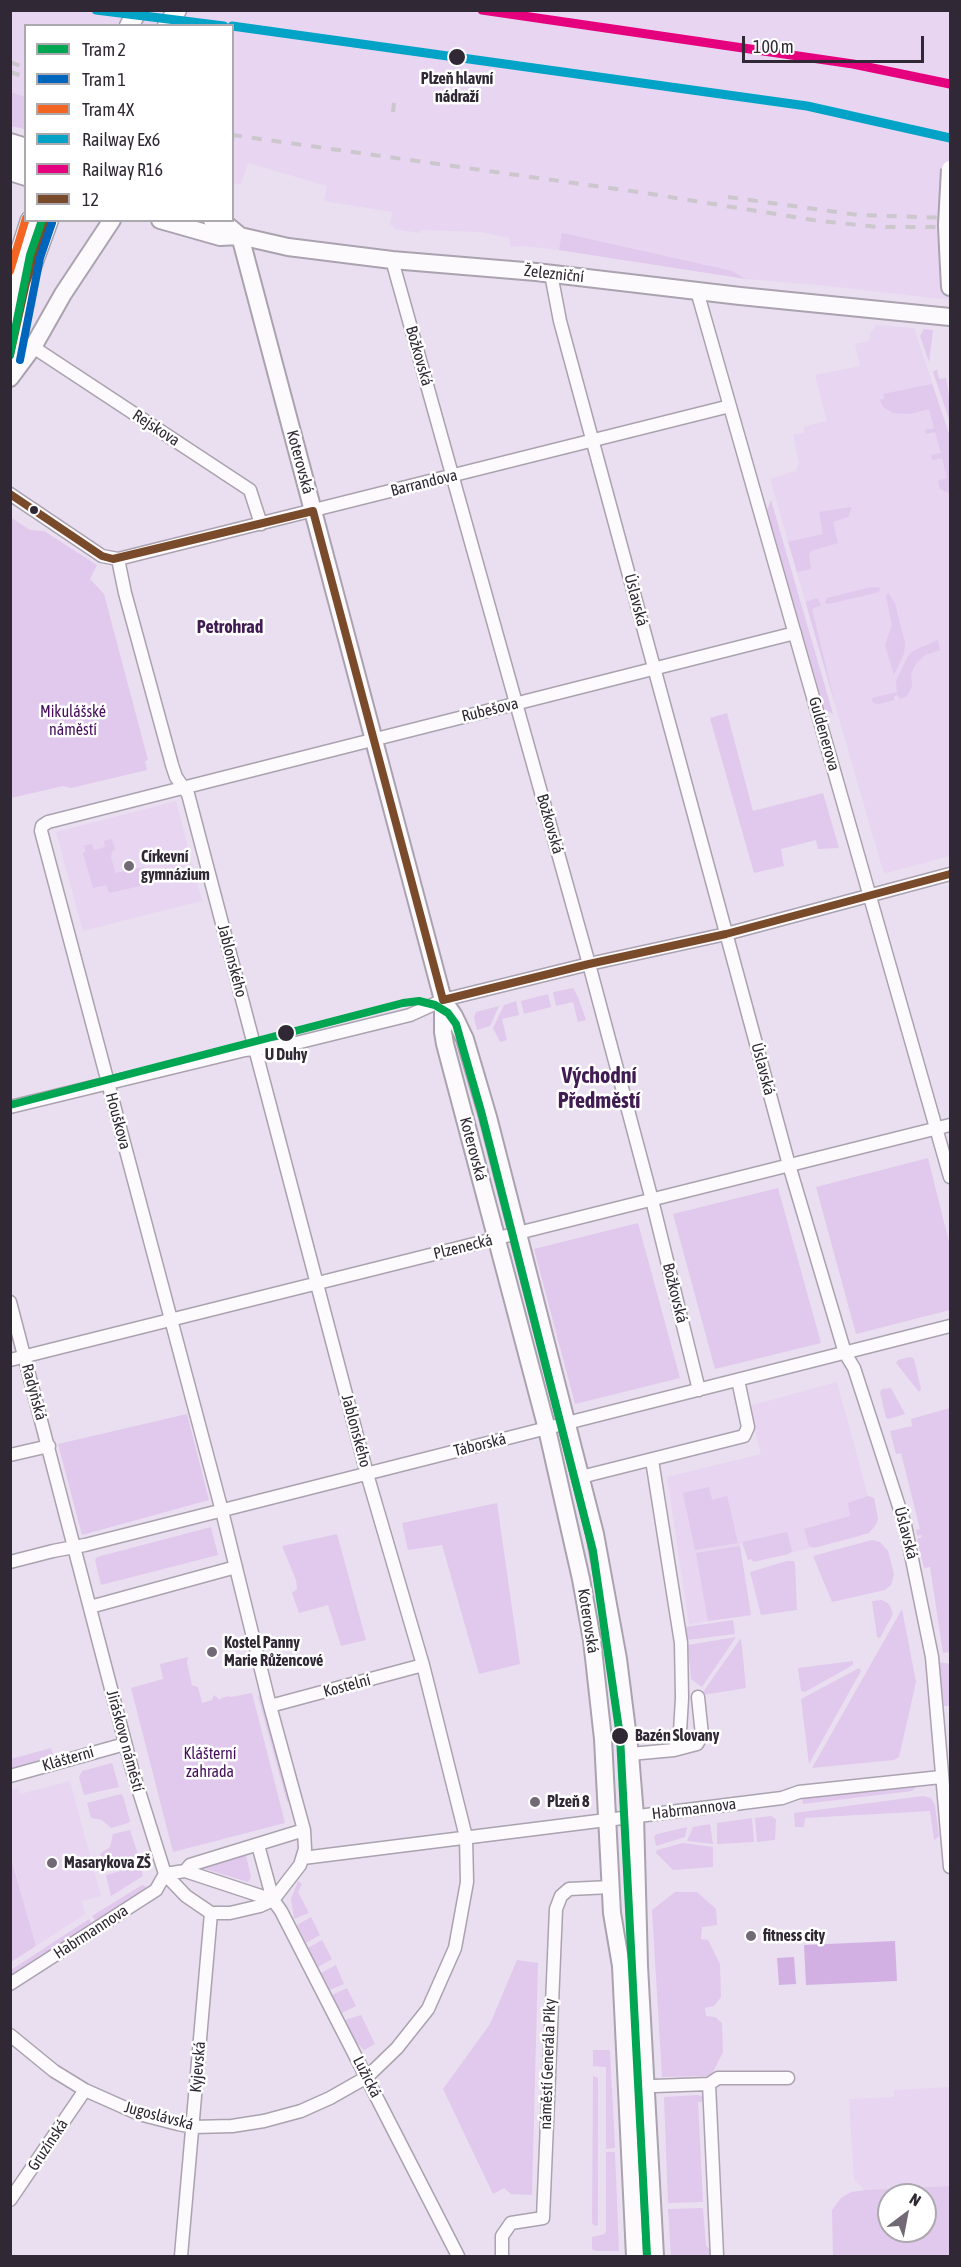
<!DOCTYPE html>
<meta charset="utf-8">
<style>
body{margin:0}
#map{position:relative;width:961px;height:2267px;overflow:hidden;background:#eadff0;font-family:"Asap Condensed",sans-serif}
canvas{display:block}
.frame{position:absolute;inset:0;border:12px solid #302935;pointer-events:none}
.legend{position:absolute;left:24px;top:24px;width:210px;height:198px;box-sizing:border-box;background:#fff;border:2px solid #aca9ae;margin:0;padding:8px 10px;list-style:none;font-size:18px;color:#302935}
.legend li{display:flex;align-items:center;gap:12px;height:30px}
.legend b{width:30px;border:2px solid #aca9ae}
.north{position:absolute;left:877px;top:2183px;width:60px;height:60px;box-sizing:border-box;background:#fff;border:2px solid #aca9ae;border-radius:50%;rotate:32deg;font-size:16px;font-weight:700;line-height:24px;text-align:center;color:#302935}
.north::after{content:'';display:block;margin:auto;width:21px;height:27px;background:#716976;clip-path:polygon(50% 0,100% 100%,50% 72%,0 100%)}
.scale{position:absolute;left:742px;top:36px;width:182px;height:27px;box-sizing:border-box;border:3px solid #302935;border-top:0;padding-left:8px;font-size:18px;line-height:21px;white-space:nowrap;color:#302935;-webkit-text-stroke:4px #fff;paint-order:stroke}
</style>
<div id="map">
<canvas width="961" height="2267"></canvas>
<div class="frame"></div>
<ul class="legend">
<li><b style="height:8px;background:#00a651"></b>Tram 2</li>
<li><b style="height:8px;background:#0065bd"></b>Tram 1</li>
<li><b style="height:8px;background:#f26522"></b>Tram 4X</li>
<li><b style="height:8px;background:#02a3c6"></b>Railway Ex6</li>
<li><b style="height:8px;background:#e5007d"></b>Railway R16</li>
<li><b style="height:8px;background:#7a4b2a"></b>12</li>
</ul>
<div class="north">N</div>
<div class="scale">100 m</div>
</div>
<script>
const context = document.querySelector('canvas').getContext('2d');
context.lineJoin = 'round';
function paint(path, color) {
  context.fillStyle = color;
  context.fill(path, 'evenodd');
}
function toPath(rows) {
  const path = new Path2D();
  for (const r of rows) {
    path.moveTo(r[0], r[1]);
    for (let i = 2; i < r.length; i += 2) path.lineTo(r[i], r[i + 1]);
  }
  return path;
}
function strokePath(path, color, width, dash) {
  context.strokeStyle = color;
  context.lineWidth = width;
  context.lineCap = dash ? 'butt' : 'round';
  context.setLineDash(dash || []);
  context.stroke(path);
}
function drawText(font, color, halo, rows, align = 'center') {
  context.font = font + ' "Asap Condensed",sans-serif';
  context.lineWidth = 5;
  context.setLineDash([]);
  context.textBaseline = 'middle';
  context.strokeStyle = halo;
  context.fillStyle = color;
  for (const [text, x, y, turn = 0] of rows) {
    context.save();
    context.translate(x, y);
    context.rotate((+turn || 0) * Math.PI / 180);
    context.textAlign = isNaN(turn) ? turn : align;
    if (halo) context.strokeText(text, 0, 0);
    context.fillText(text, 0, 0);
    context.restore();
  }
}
paint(toPath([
 [10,11,950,11,950,300,819,285,746,279,559,250,524,246,510,247,510,238,480,232,421,230,420,233,394,229,394,226,390,225,392,212,324,201,327,186,248,163,241,185,233,183,232,26,26,26,25,129,11,126],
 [876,325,914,328,950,436,950,856,886,873,883,871,770,479,795,471,799,463,793,435,805,432,803,427,827,421,815,375,860,366,855,344,869,341,870,334],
 [176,801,202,901,83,931,56,832],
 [837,1382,868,1496,874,1498,878,1518,874,1528,861,1536,760,1560,742,1542,740,1546,751,1615,689,1624,667,1477,761,1454,749,1406],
 [70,1781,101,1896,82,1901,85,1914,36,1946,11,1854,10,1790,18,1788,20,1794],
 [950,2087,950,2186,865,2190,854,2180,849,2099,894,2097,894,2090]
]), '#e7d5f1');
paint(toPath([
 [11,92,25,97,25,129,11,126],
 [562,233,732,271,746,279,559,250],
 [924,329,933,330,929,362,920,336],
 [937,369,939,379,946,378,950,402,950,422,933,372],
 [932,384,950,437,950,493,949,493,940,489,938,481,947,478,942,458,932,460,931,455,941,453,935,432,926,434,925,430,934,428,929,409,910,414,893,413,883,407,880,400,884,399,883,394],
 [771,500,833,714,824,709,822,701,767,510],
 [852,507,848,517,833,522,838,543,811,551,809,554,811,569,797,572,788,542,823,534,819,512],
 [10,517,30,530,44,531,97,565,90,579,104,594,148,760,145,761,147,770,71,788,63,786,11,798],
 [871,587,880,588,879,592,829,604,825,603,827,598],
 [888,593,895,603,905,643,904,653,894,675,885,645,892,625,886,596],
 [817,598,821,605,812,609,835,704,806,604,806,602],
 [938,640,940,650,925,655,915,665,911,674,912,686,907,696,900,699,898,695,894,696,894,700,879,704,873,703,872,698,897,692,896,681,908,656,913,651],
 [727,713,753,811,823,793,839,848,818,849,816,840,781,849,784,866,754,873,710,718],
 [112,839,115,850,112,851,111,857,115,873,144,867,146,875,140,886,109,893,106,885,93,888,83,853,86,852,84,846,92,844,94,850,105,847,104,841],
 [573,988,578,997,586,1020,578,1022,573,1002,556,1006,553,992],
 [548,994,551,1007,524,1014,521,1001],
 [516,1001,519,1015,502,1019,507,1040,500,1042,493,1028,504,1005],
 [499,1006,490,1026,477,1030,474,1017,476,1012],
 [928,1158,950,1246,950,1310,856,1334,816,1187],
 [778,1188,821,1343,715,1369,673,1214],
 [638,1223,680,1378,575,1404,534,1249],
 [910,1357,914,1359,921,1389,919,1392,896,1363,898,1360],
 [891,1388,905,1414,889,1419,886,1418,880,1392,882,1389],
 [950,1408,950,1652,943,1653,930,1567,924,1568,917,1539,922,1537,921,1535,917,1536,916,1530,920,1529,901,1453,896,1454,890,1431,912,1426,911,1419],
 [187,1414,209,1500,82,1535,58,1444],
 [709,1487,712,1500,727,1496,738,1543,695,1550,683,1493],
 [868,1496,874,1498,878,1518,877,1523,869,1533,814,1548,809,1546,804,1529,850,1516,848,1503],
 [497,1503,520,1664,479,1674,442,1545,408,1550,402,1523],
 [211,1527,218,1555,101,1585,95,1560,97,1557],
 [787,1532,792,1551,789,1554,753,1562,752,1559,748,1560,742,1542],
 [337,1534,366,1640,341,1646,328,1605,299,1613,292,1593,297,1589,296,1580,282,1546],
 [872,1540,880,1542,888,1551,894,1574,891,1585,885,1590,832,1602,813,1556],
 [740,1546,751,1615,708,1621,696,1553],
 [787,1561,794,1561,795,1564,797,1610,761,1615,750,1572],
 [882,1600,889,1604,893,1614,880,1638,877,1637,872,1601],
 [902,1609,916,1682,899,1757,894,1760,812,1768],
 [733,1620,735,1634,687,1640,685,1627],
 [736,1637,702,1687,691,1679,688,1645],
 [741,1638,746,1688,703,1695,703,1692],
 [188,1657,187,1663,192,1685,198,1687,202,1703,212,1700,214,1695,220,1700,221,1698,229,1696,231,1697,252,1693,285,1823,173,1852,131,1688,163,1679,160,1664],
 [853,1661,853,1665,805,1692,801,1691,798,1668],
 [939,1662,950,1664,950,1706,944,1706],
 [859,1668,861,1671,809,1764,801,1699],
 [264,1695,290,1800,287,1802,258,1696],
 [51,1748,53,1756,11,1768,11,1759],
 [112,1763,119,1787,84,1795,79,1777,82,1771],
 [916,1783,916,1787,912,1791,803,1804,802,1798],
 [121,1794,123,1796,130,1821,128,1823,111,1828,102,1820,91,1818,87,1803],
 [923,1796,931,1798,935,1805,939,1836,936,1839,934,1840,930,1811,805,1818,804,1827,795,1827,794,1813],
 [771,1816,776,1819,775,1840,757,1842,755,1818],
 [752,1818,754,1842,717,1844,717,1823],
 [710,1824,713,1844,687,1841,693,1827],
 [687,1827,685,1837,656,1846,654,1836,657,1834],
 [130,1830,139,1857,138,1859,104,1868,100,1854,110,1847,113,1834],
 [683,1843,713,1847,713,1867,673,1870,656,1853,657,1850],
 [10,1854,36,1946,11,1962,10,1962],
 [242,1855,246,1855,251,1877,248,1882,202,1868],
 [139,1866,141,1867,143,1876,111,1896,106,1875],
 [298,1881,302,1884,298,1892,309,1913,294,1919,291,1899],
 [142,1885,149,1888,97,1923,92,1916],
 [675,1892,697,1892,716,1909,717,1925,702,1927,701,1939,708,1940,720,1964,721,1997,714,2006,705,2008,706,2016,715,2017,722,2023,723,2052,711,2076,662,2077,652,1910],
 [311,1917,320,1935,306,1943,297,1925],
 [89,1919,93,1925,11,1979,11,1970],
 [322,1940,332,1959,318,1967,308,1948],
 [517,1960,538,1963,532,2195,511,2194,504,2188,493,2194,443,2089,490,2024],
 [336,1965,344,1984,330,1990,321,1973],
 [347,1988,356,2006,342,2013,332,1995],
 [361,2015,375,2044,364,2050,357,2043,345,2020],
 [593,2050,609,2050,610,2052,615,2148,606,2149,606,2067,593,2066],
 [593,2076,598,2078,598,2225,595,2226,592,2223],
 [698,2095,705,2097,706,2102,698,2102,703,2202,668,2203,664,2097],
 [606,2152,615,2152,619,2251,596,2251,592,2249,592,2237,605,2234,606,2230],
 [950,2186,950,2256,833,2256,832,2210,841,2198,851,2192,865,2190],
 [889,2195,925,2195,925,2231,889,2231],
 [703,2208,706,2246,714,2252,711,2256,671,2256,668,2209]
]), '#e1c8ed');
paint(toPath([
 [895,1941,897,1981,806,1985,804,1945],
 [794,1957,796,1984,779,1985,777,1958]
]), '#d2b0e3');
const street = toPath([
 [392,260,589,964,652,1200,699,1390],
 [551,274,560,321,789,1165,845,1353,854,1368,905,1525,932,1657,950,1867],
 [697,291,950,1177],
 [33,347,250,490,261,524],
 [10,494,102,556,118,559,730,406],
 [10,1107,245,1050,288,1045,410,1015,443,1000,589,964,726,934,950,874],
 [10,1302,132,1769,165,1874,186,1896,211,1913,230,1913,260,1906,273,1900,300,1865,305,1849,304,1830,270,1706,222,1511,41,831,42,826,48,822,795,633],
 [10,1360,950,1125],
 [10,1455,49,1446],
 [652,1460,681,1643,682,1698,680,1732,674,1750],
 [581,1477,744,1436,748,1427,738,1380],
 [10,1562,53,1551,85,1545,950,1326],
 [90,1607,236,1567],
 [270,1706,423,1665],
 [630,1754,674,1750,697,1744,702,1735,698,1697],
 [10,1776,125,1744],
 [258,1845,273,1900,281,1911,458,2256],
 [303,1858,782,1798,799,1792,941,1777],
 [185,1871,190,1865,304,1830],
 [165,1874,185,1871,273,1900],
 [10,1984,156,1890,165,1874],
 [10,2035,54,2071,85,2090,139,2114,178,2124,193,2127,232,2126,264,2121,301,2111,330,2098,367,2077,397,2048,428,2009,455,1948,467,1882,466,1837,423,1665,367,1474,188,794,176,777,172,765,125,593,118,559],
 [709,2084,717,2256],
 [627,2087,709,2084,718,2078,788,2078],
 [10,2200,85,2090],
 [181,2256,211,1913],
 [502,2256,502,2236,511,2223,543,2218,556,1909,561,1896,569,1889,611,1887]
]);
const secondary = toPath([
 [10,142,26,147],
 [10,156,26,163],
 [10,172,26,177],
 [160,220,220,237,240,236,288,247,392,260,536,272,740,296,950,317],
 [212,220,228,226,240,236],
 [240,236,443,1000,443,1032,445,1044,547,1429,581,1579,592,1640,603,1739,612,1913,621,1966,635,2256],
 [948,248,950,287],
 [10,378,33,347,63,294,112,220],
 [443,1000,454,1016,465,1039,488,1117,595,1534,618,1659,630,1754,635,1816,639,1966,655,2256]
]);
const primary = toPath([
 [129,26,138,10],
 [167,26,177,10],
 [10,295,18,257,30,220],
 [10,357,26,283,49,220]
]);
strokePath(street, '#aaa2af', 15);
strokePath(secondary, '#aaa2af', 20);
strokePath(primary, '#aaa2af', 21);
strokePath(street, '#fcfafd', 12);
strokePath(secondary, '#fcfafd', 16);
strokePath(primary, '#fcfafd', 18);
strokePath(toPath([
 [10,62,26,68],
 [10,72,26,77],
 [393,112,394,103],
 [232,135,645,193,813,220,877,227,950,227],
 [728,197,858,215,950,218]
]), '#cbc7cc', 4, [10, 10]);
const secondaryBridge = toPath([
 [948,248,947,225,950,169]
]);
strokePath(secondaryBridge, '#aaa2af', 20, []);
strokePath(secondaryBridge, '#fcfafd', 16);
strokePath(toPath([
 [10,355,26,283,49,220],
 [10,494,102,556,113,559,313,511],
 [313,511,443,1000],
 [443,1000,589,964,726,934,950,874]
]), '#7a4b2a', 8);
strokePath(toPath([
 [96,10,224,26],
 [232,26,807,106,950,138]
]), '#02a3c6', 9);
strokePath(toPath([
 [482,10,853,64,950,84]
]), '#e5007d', 9);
strokePath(toPath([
 [10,355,30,255,42,220],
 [10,1105,403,1003,419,1001,435,1005,448,1013,456,1024,481,1111,593,1551,620,1736,647,2256]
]), '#00a651', 8);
strokePath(toPath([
 [20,360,40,258,52,223]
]), '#0065bd', 8);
strokePath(toPath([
 [10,271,26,218]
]), '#f26522', 8);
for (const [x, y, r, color] of [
 [457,57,9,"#302935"],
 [34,510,5,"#302935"],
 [129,866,6,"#716976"],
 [286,1033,9,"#302935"],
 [212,1652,6,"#716976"],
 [620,1736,9,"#302935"],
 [535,1802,6,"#716976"],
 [52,1863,6,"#716976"],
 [751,1936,6,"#716976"]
]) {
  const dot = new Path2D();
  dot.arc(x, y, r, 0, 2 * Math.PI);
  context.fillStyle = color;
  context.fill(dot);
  strokePath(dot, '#fff', 2);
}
drawText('bold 16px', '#302935', '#fff', [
 ["Plzeň hlavní",457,79],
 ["nádraží",457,97],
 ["U Duhy",286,1055],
 ["Bazén Slovany",635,1736,"left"]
]);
drawText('16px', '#302935', '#fff', [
 ["Železniční",554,274,6],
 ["Božkovská",419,356,74],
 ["Rejskova",156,428,33],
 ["Koterovská",300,462,75],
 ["Barrandova",424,483,-14],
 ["Úslavská",636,600,75],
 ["Rubešova",490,710,-14],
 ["Guldenerova",824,734,74],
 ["Božkovská",550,824,74],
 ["Jablonského",232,961,75],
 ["Úslavská",763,1069,75],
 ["Houškova",118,1121,75],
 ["Koterovská",473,1149,75],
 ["Plzenecká",463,1247,-14],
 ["Božkovská",675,1293,76],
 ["Radyňská",34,1392,75],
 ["Jablonského",356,1431,75],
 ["Táborská",480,1445,-14],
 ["Úslavská",906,1533,75],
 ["Koterovská",588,1621,81],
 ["Kostelní",347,1686,-15],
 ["Jiráskovo náměstí",125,1741,75],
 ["Klášterní",68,1759,-16],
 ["Habrmannova",694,1809,-7],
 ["Habrmannova",91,1932,-33],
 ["náměstí Generála Píky",548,2064,-88],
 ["Kyjevská",198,2067,-85],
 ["Lužická",367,2077,63],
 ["Jugoslávská",159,2116,15],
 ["Gruzínská",48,2145,-56]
]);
drawText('16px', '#460e5c', '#fff', [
 ["Mikulášské",73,712],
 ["náměstí",73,730],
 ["Klášterní",210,1754],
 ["zahrada",210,1772]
]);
drawText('bold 16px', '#302935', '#fff', [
 ["Církevní",141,857],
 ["gymnázium",141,875],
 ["Kostel Panny",224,1643],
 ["Marie Růžencové",224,1661],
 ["Plzeň 8",547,1802],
 ["Masarykova ZŠ",64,1863],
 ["fitness city",763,1936]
], 'left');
drawText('bold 18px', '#411c52', '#fff', [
 ["Petrohrad",230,627]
]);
drawText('bold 22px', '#411c52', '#fff', [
 ["Východní",599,1076],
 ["Předměstí",599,1101]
]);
</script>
